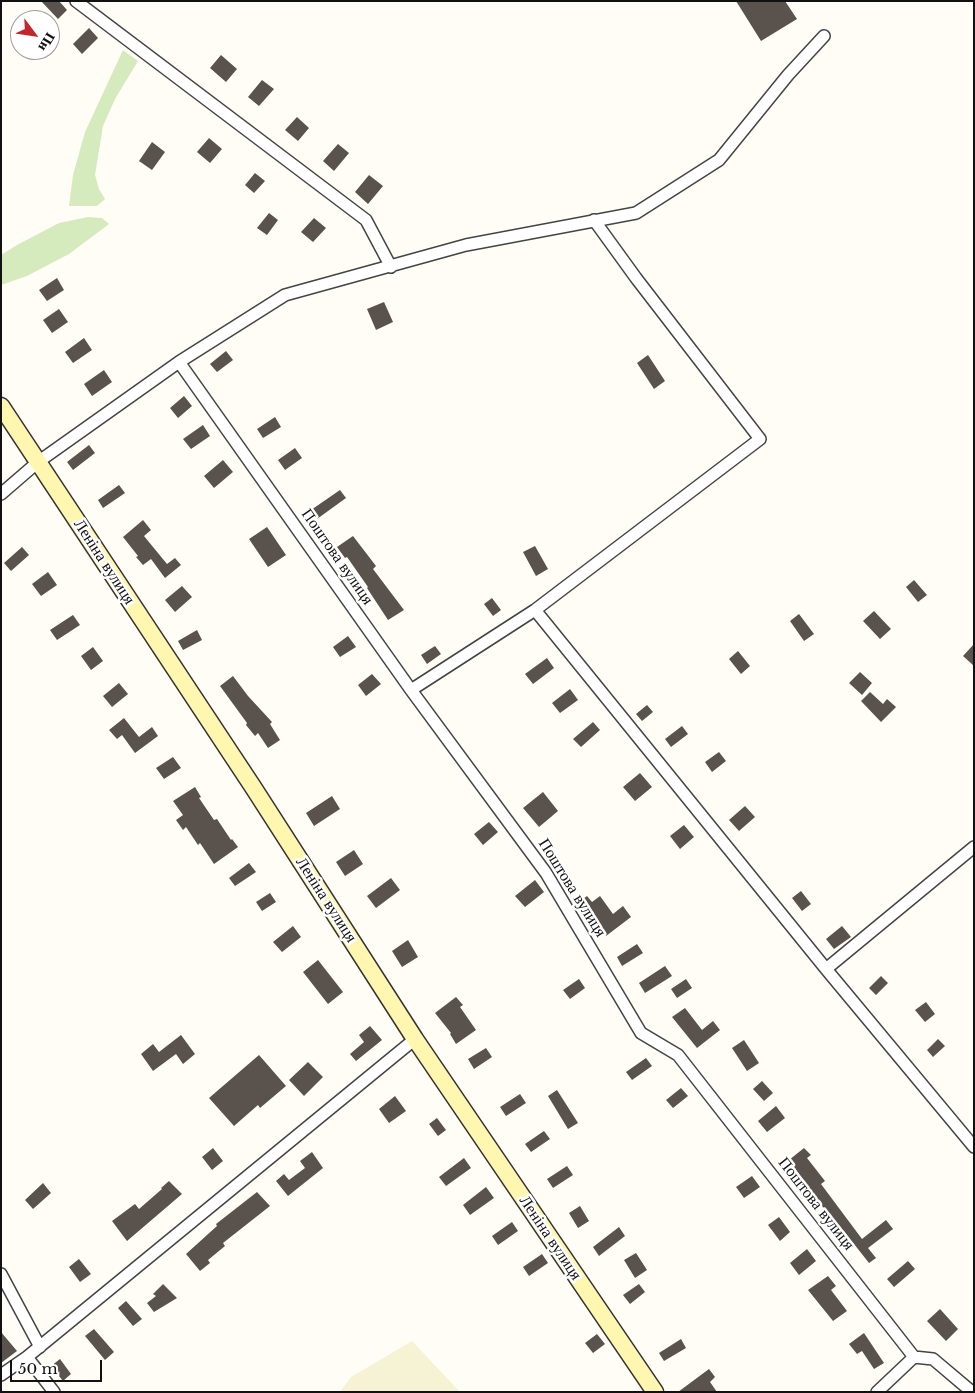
<!DOCTYPE html>
<meta charset="utf-8">
<style>
body{margin:0}
#map{position:relative;width:975px;height:1393px;overflow:hidden;background:#fffdf5;font-family:"Libre Baskerville",serif}
canvas{display:block}
.frame{position:absolute;inset:0;border:2px solid #111;pointer-events:none}
.north{position:absolute;left:10px;top:10px;width:50px;height:50px;box-sizing:border-box;background:#fff;border:1px solid #a0a0a0;border-radius:50%;rotate:121deg;font-size:14px;font-weight:700;line-height:20px;text-align:center;color:#111}
.north::after{content:'';display:block;margin:auto;width:18px;height:22px;background:#c4262e;clip-path:polygon(50% 0,100% 100%,50% 72%,0 100%)}
.scale{position:absolute;left:10px;top:1360px;width:92px;height:22px;box-sizing:border-box;border:2px solid #111;border-top:0;padding-left:6px;font-size:15px;line-height:18px;white-space:nowrap;color:#111;-webkit-text-stroke:4px #fff;paint-order:stroke}
</style>
<div id="map">
<canvas width="975" height="1393"></canvas>
<div class="frame"></div>
<div class="north">Пн</div>
<div class="scale">50 m</div>
</div>
<script>
const context = document.querySelector('canvas').getContext('2d');
context.lineJoin = 'round';
function paint(path, color) {
  context.fillStyle = color;
  context.fill(path, 'evenodd');
}
function toPath(rows) {
  const path = new Path2D();
  for (const r of rows) {
    path.moveTo(r[0], r[1]);
    for (let i = 2; i < r.length; i += 2) path.lineTo(r[i], r[i + 1]);
  }
  return path;
}
function strokePath(path, color, width, dash) {
  context.strokeStyle = color;
  context.lineWidth = width;
  context.lineCap = dash ? 'butt' : 'round';
  context.setLineDash(dash || []);
  context.stroke(path);
}
function drawText(font, color, halo, rows, align = 'center') {
  context.font = font + ' "Libre Baskerville",serif';
  context.lineWidth = 5;
  context.setLineDash([]);
  context.textBaseline = 'middle';
  context.strokeStyle = halo;
  context.fillStyle = color;
  for (const [text, x, y, turn = 0] of rows) {
    context.save();
    context.translate(x, y);
    context.rotate((+turn || 0) * Math.PI / 180);
    context.textAlign = isNaN(turn) ? turn : align;
    if (halo) context.strokeText(text, 0, 0);
    context.fillText(text, 0, 0);
    context.restore();
  }
}
paint(toPath([
 [412,1341,460,1392,340,1392,351,1377]
]), '#f6f3d4');
paint(toPath([
 [123,50,138,61,115,99,103,126,95,175,99,189,105,199,97,206,69,206,73,175,85,132],
 [88,217,102,218,109,224,69,254,27,276,1,285,1,255,17,245,59,223]
]), '#d5ebbd');
paint(toPath([
 [41,1,59,1,67,10,58,19],
 [736,1,785,1,797,19,761,41],
 [89,28,98,38,82,54,73,44],
 [221,55,237,69,226,82,210,68],
 [262,80,274,89,259,106,248,97],
 [297,117,309,128,298,141,285,130],
 [209,138,222,149,210,163,197,152],
 [152,142,165,152,152,170,139,161],
 [338,144,349,153,334,171,323,161],
 [255,173,265,181,254,193,245,185],
 [369,175,383,186,368,204,355,192],
 [269,213,278,220,267,235,257,228],
 [314,218,326,228,313,242,301,232],
 [57,278,64,290,47,301,39,290],
 [384,302,393,322,376,330,367,309],
 [59,309,68,322,52,333,43,320],
 [84,338,92,350,73,363,65,352],
 [226,351,233,360,217,372,210,364],
 [648,355,665,381,654,389,637,363],
 [104,370,112,382,92,396,84,384],
 [184,396,192,406,178,418,170,408],
 [275,417,281,427,263,438,257,429],
 [203,425,210,436,191,449,183,439],
 [89,445,95,453,73,470,67,462],
 [295,448,302,458,285,470,278,460],
 [223,460,233,472,214,488,204,476],
 [119,485,125,493,103,508,98,500],
 [340,490,346,498,317,519,311,510],
 [143,520,151,530,144,536,167,564,175,558,181,565,165,578,151,559,143,565,136,557,138,556,123,537],
 [267,527,286,555,268,567,249,539],
 [353,536,376,566,373,569,404,610,388,620,367,588,368,587,347,557,345,558,337,547],
 [535,546,548,569,536,576,523,552],
 [22,547,29,555,11,571,4,563],
 [48,572,57,585,41,596,32,584],
 [914,580,927,595,918,602,906,587],
 [182,586,192,597,175,612,165,600],
 [492,598,501,610,493,616,484,604],
 [874,611,891,629,880,639,863,621],
 [799,614,814,634,804,641,790,621],
 [73,615,80,625,57,640,50,630],
 [197,630,202,640,183,650,178,641],
 [348,636,356,647,340,657,333,647],
 [974,644,974,666,963,656],
 [435,646,441,654,427,664,421,655],
 [93,647,103,661,91,670,81,656],
 [738,651,750,666,741,674,729,659],
 [547,658,554,668,533,684,525,674],
 [860,672,872,683,862,695,849,683],
 [372,674,381,684,366,696,358,685],
 [233,676,248,696,272,722,270,724,280,740,268,748,258,733,255,736,246,725,247,723,220,686],
 [119,683,128,694,112,707,103,696],
 [570,689,578,700,560,713,552,703],
 [870,692,883,704,887,699,896,707,881,722,861,701],
 [647,705,653,712,642,721,636,714],
 [124,718,139,737,152,727,158,736,135,753,122,735,117,739,109,730],
 [593,722,600,730,581,747,573,739],
 [682,726,688,734,671,747,665,739],
 [719,752,726,761,712,772,705,762],
 [173,757,181,768,164,779,156,768],
 [640,773,652,787,635,801,623,787],
 [195,787,201,797,199,798,214,820,217,819,231,840,232,839,238,847,214,864,200,843,198,845,186,827,183,830,176,820,183,815,173,801],
 [543,792,558,811,539,827,523,808],
 [332,796,340,809,314,826,306,813],
 [745,806,755,817,739,831,729,820],
 [489,822,498,832,483,845,474,834],
 [684,825,694,837,680,849,670,836],
 [354,850,363,864,345,876,336,862],
 [249,863,256,872,235,886,229,878],
 [391,878,400,890,376,908,367,896],
 [535,880,544,892,525,907,515,896],
 [801,891,811,904,802,911,792,898],
 [270,893,276,902,262,911,256,902],
 [587,896,592,902,600,896,613,914,623,906,631,917,606,936,579,902],
 [293,926,301,937,282,952,273,942],
 [842,926,851,937,834,949,826,939],
 [408,940,418,957,402,967,392,951],
 [637,944,643,953,622,966,617,957],
 [318,960,343,992,328,1004,303,972],
 [665,966,672,976,645,993,639,983],
 [881,976,888,983,876,995,869,988],
 [579,979,585,988,570,999,563,990],
 [686,979,692,988,677,998,671,989],
 [456,997,463,1005,460,1007,476,1030,456,1044,450,1034,451,1033,435,1013],
 [926,1002,935,1014,925,1022,915,1010],
 [685,1008,702,1030,713,1021,720,1030,697,1048,672,1017],
 [370,1026,382,1040,356,1061,350,1054,364,1042,359,1035],
 [181,1035,195,1054,183,1064,176,1054,153,1071,141,1054,153,1044,159,1052],
 [938,1039,945,1046,933,1057,927,1050],
 [744,1040,759,1063,747,1071,732,1048],
 [486,1048,492,1057,474,1069,468,1059],
 [259,1055,286,1086,260,1108,258,1105,234,1126,209,1098],
 [646,1058,652,1066,632,1080,626,1072],
 [308,1062,323,1077,304,1096,289,1080],
 [762,1081,773,1093,764,1101,753,1089],
 [681,1088,688,1096,673,1108,666,1100],
 [557,1090,578,1123,568,1129,548,1096],
 [520,1094,526,1103,506,1116,500,1107],
 [395,1096,406,1111,389,1123,379,1109],
 [776,1106,785,1118,767,1132,758,1121],
 [437,1118,446,1130,438,1136,429,1124],
 [544,1131,550,1139,531,1152,525,1144],
 [213,1148,223,1161,212,1170,202,1157],
 [804,1148,811,1155,807,1158,825,1181,821,1184,862,1239,886,1220,893,1229,868,1248,876,1258,869,1263,843,1230,839,1233,828,1219,830,1217,789,1160],
 [312,1152,323,1168,288,1196,276,1181,284,1174,289,1180,305,1168,300,1161],
 [464,1158,471,1168,446,1186,439,1177],
 [567,1166,573,1175,553,1188,547,1179],
 [752,1176,760,1187,744,1198,736,1187],
 [169,1181,182,1194,127,1241,112,1221,135,1204,139,1209,162,1189,161,1188],
 [43,1183,51,1193,33,1209,25,1200],
 [486,1187,494,1198,470,1215,463,1205],
 [257,1192,270,1206,223,1243,225,1246,208,1260,210,1263,200,1271,186,1254,217,1226,216,1224],
 [580,1206,589,1221,578,1228,569,1213],
 [779,1217,790,1232,780,1241,768,1225],
 [512,1222,518,1231,498,1245,492,1236],
 [619,1227,625,1236,599,1256,593,1247],
 [807,1249,816,1261,799,1275,790,1263],
 [636,1253,647,1270,635,1278,624,1260],
 [542,1254,548,1263,529,1276,523,1267],
 [79,1259,91,1274,80,1282,69,1267],
 [908,1261,915,1269,894,1287,887,1279],
 [828,1276,836,1286,831,1290,847,1311,833,1321,808,1290],
 [163,1284,177,1298,154,1312,147,1303,156,1296,153,1294],
 [639,1284,645,1292,630,1304,623,1295],
 [126,1301,142,1319,133,1326,118,1308],
 [940,1309,958,1329,946,1341,927,1321],
 [94,1329,114,1352,105,1360,85,1336],
 [1,1332,17,1351,1,1363],
 [864,1333,884,1363,874,1369,862,1351,857,1354,849,1344],
 [597,1334,605,1344,593,1353,585,1343],
 [681,1339,686,1348,664,1361,659,1353],
 [60,1359,71,1374,63,1381,51,1366],
 [709,1369,715,1377,710,1382,717,1392,678,1392]
]), '#5a524d');
const street = toPath([
 [76,1,366,220,391,267],
 [179,362,411,690,546,873,641,1033,678,1055,914,1357,933,1359,972,1392],
 [1,494,38,462,179,362,285,295,466,245,636,213,719,160,788,75,824,36],
 [535,610,826,969,974,1147],
 [411,690,535,610,760,439,636,278,594,220],
 [826,969,974,847],
 [1,1274,40,1347],
 [27,1357,54,1392],
 [1,1375,27,1357,415,1039],
 [877,1392,914,1357]
]);
const secondary = toPath([
 [1,406,253,787,415,1039,655,1392]
]);
strokePath(street, '#444', 14);
strokePath(secondary, '#333', 19);
strokePath(street, '#fff', 11);
strokePath(secondary, '#fff6b0', 16);
drawText('16px', '#111', '#fff', [
 ["Поштова вулиця",337,557,55],
 ["Леніна вулиця",104,562,57],
 ["Поштова вулиця",572,888,58],
 ["Леніна вулиця",326,900,57],
 ["Поштова вулиця",816,1204,52],
 ["Леніна вулиця",550,1238,56]
]);
</script>
